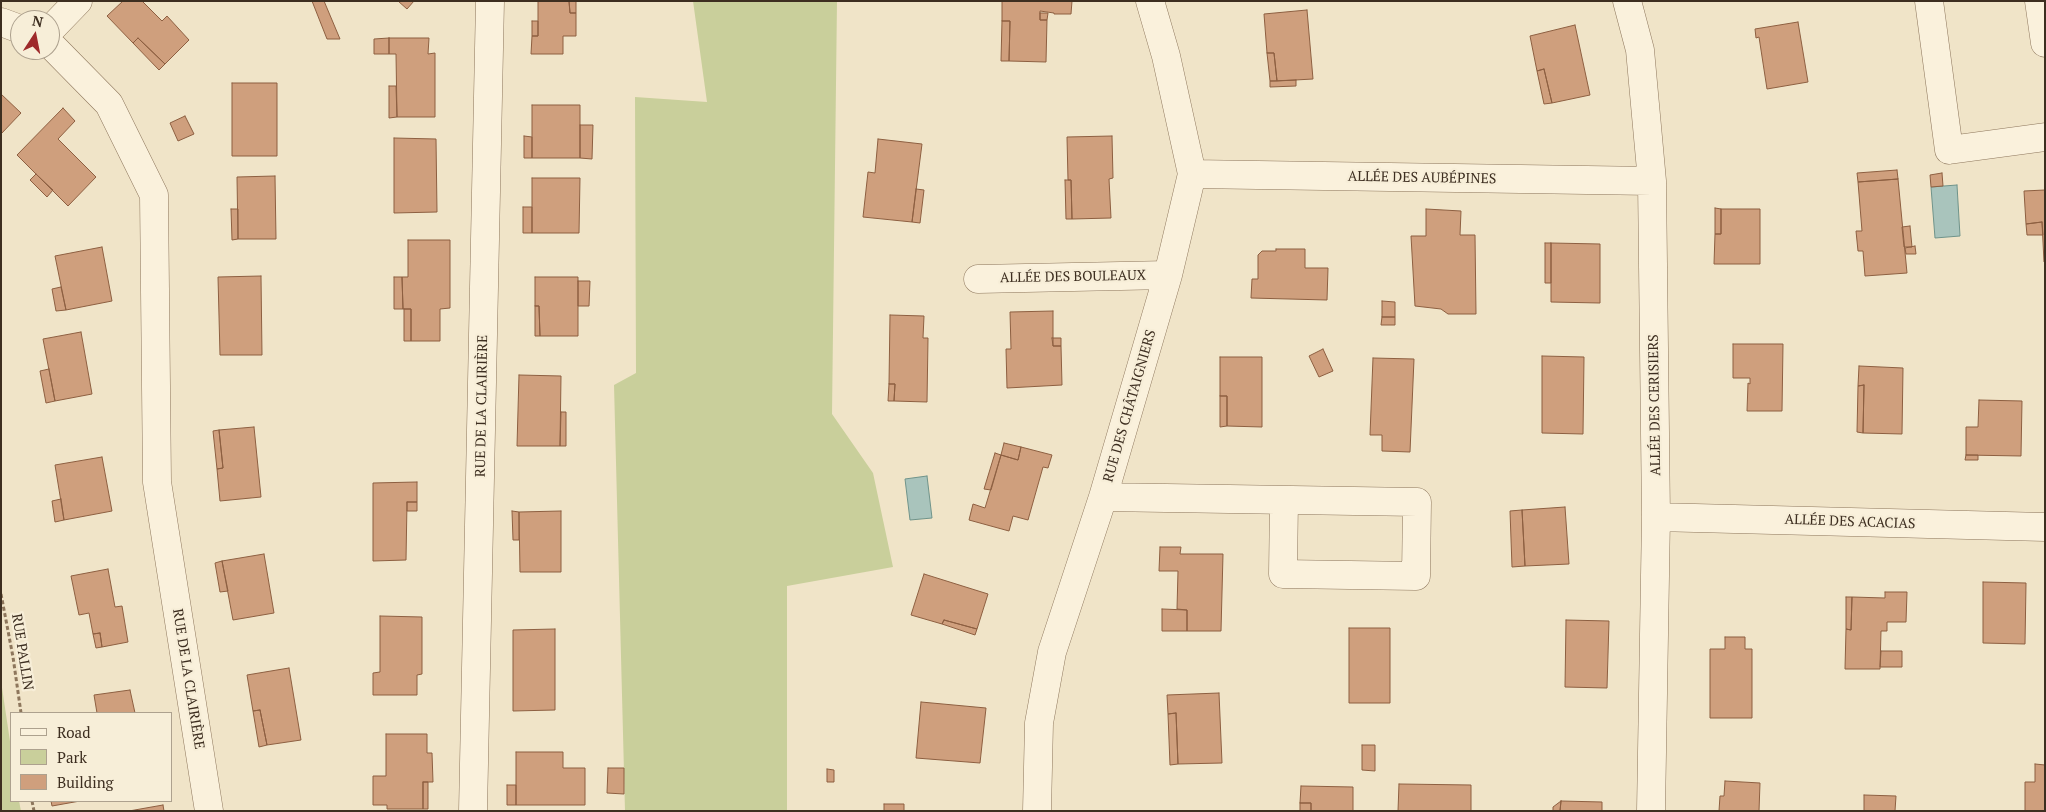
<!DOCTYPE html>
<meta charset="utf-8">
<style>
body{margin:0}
#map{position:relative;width:2046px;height:812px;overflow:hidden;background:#f0e4c8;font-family:"PT Serif",serif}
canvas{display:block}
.frame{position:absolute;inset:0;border:2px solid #3d2e20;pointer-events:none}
.legend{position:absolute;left:10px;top:712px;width:162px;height:90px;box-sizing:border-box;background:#f7eed8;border:1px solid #ada18e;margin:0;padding:6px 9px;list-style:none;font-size:15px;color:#3d2e20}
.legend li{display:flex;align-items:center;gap:10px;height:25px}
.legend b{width:25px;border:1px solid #ada18e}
.north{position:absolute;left:10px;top:10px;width:50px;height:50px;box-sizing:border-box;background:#f7eed8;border:1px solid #ada18e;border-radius:50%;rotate:11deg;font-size:14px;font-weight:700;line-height:20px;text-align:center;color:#3d2e20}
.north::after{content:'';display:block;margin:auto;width:18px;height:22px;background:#9e2a2b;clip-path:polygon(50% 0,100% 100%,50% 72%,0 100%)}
</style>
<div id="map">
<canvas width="2046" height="812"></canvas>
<div class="frame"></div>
<ul class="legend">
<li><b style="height:6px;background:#faf1dc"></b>Road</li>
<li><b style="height:14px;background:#c9cf9b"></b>Park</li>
<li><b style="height:14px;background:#cf9f7d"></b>Building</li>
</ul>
<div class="north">N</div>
</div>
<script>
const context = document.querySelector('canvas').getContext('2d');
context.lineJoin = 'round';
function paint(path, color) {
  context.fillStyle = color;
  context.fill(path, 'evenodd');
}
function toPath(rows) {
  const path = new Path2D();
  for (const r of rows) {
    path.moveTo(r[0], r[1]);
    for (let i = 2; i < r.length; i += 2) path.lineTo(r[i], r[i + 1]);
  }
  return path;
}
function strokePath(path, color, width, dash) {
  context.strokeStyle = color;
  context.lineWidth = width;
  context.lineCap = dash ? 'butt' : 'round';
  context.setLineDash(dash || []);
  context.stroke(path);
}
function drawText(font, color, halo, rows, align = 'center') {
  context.font = font + ' "PT Serif",serif';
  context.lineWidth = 4.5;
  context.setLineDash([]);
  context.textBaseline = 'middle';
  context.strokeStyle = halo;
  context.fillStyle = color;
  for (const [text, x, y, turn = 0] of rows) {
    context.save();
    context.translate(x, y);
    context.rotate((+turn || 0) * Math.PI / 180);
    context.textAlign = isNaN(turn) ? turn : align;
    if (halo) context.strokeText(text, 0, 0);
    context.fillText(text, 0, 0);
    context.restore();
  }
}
paint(toPath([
 [693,1,837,1,832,414,873,473,893,567,787,586,787,811,625,811,614,385,636,373,635,97,707,102],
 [1,681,11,748,11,801,19,801,21,811,1,811]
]), '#c9cf9b');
const water = toPath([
 [1957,185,1960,236,1935,238,1931,187,1957,185],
 [927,476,932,518,910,520,905,479,927,476]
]);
paint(water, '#a9c4bc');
strokePath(water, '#6f938a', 1);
const building = toPath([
 [123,1,142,1,162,21,167,16,189,40,165,64,138,38,133,43,107,16,123,1],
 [312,1,324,1,340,39,327,39,312,1],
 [398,1,414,1,407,9,398,1],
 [538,1,569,1,570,13,576,13,576,36,563,36,563,54,531,54,532,36,538,36,538,1],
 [569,1,576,1,576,13,570,13,569,1],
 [1002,1,1072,1,1071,14,1054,14,1054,13,1040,11,1040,20,1047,20,1046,62,1009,61,1010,21,1002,21,1002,1],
 [1307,10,1313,79,1277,81,1274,53,1267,53,1264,14,1307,10],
 [1040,13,1048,13,1047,20,1040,20,1040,13],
 [532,21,538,21,538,36,532,36,532,21],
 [1002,21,1010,21,1009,61,1001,61,1002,21],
 [1798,22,1808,82,1767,89,1759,37,1756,38,1755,29,1798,22],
 [1575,25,1590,95,1552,103,1544,69,1537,71,1530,36,1575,25],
 [138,38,165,64,159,70,133,43,138,38],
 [389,38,389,54,374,54,374,39,389,38],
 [389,38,429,38,428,54,435,53,435,117,397,117,396,54,389,54,389,38],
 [1267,53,1274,53,1277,81,1270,81,1267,53],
 [1544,69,1552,103,1544,104,1537,71,1544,69],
 [1296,80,1296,86,1270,87,1270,81,1296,80],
 [232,83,277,83,277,156,232,156,232,83],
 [389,86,396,86,397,117,389,118,389,86],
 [1,94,21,113,1,134,1,94],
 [532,105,580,105,580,158,532,158,532,105],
 [63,108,75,121,58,139,96,177,68,206,17,155,63,108],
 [185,116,194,134,178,141,170,123,185,116],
 [580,125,593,125,592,159,580,158,580,125],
 [524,136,532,137,532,158,524,158,524,136],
 [1112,136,1113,178,1109,179,1111,218,1072,219,1071,180,1068,180,1067,137,1112,136],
 [394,138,436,139,437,212,394,213,394,138],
 [878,139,922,144,912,222,863,217,868,172,875,173,878,139],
 [1897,170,1898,179,1858,182,1857,173,1897,170],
 [1942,173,1943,186,1931,187,1930,175,1942,173],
 [36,174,53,190,47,197,30,180,36,174],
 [275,176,276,239,238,239,237,177,275,176],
 [532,178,580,178,579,233,532,233,532,178],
 [1898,179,1907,273,1865,276,1863,251,1858,251,1856,231,1862,231,1858,182,1898,179],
 [1065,180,1071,180,1072,219,1066,219,1065,180],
 [916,189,924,190,920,223,912,222,916,189],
 [2045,190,2045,262,2044,262,2042,222,2026,224,2024,191,2045,190],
 [523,207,532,207,532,233,523,233,523,207],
 [1715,208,1721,209,1721,234,1715,234,1715,208],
 [231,209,238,209,238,239,232,240,231,209],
 [1426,209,1461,211,1460,235,1475,235,1476,314,1448,314,1441,309,1415,306,1411,236,1426,236,1426,209],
 [1721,209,1760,209,1760,264,1714,264,1715,234,1721,234,1721,209],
 [2042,222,2043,235,2027,235,2026,224,2042,222],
 [1910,226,1912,247,1904,247,1902,227,1910,226],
 [408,240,450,240,450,308,440,309,440,341,411,341,411,309,403,309,402,277,408,277,408,240],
 [1545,243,1551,243,1551,283,1545,283,1545,243],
 [1551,243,1600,244,1600,303,1551,302,1551,243],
 [1915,246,1916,254,1906,254,1905,248,1915,246],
 [102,247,112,301,66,310,55,256,102,247],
 [1276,249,1305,249,1305,268,1328,268,1327,300,1251,298,1252,279,1258,279,1258,255,1262,251,1276,251,1276,249],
 [261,276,262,355,220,355,218,277,261,276],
 [394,277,402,277,403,309,394,309,394,277],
 [535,277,578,277,578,336,540,336,539,306,535,306,535,277],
 [578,281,590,281,589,306,578,306,578,281],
 [61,287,66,310,56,311,52,289,61,287],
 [1382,301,1395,302,1395,317,1382,317,1382,301],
 [535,306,539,306,540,336,535,336,535,306],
 [404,309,411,309,411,341,404,341,404,309],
 [1053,311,1053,346,1061,346,1062,385,1007,388,1006,349,1011,349,1010,312,1053,311],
 [890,315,924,316,923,338,928,338,927,402,894,401,895,384,889,384,890,315],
 [1382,317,1395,317,1395,325,1381,325,1382,317],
 [81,332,92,394,55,401,43,339,81,332],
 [1052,338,1061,338,1061,346,1053,346,1052,338],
 [1733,344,1783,344,1782,411,1747,411,1748,383,1750,384,1750,378,1733,378,1733,344],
 [1323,349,1333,371,1319,377,1309,356,1323,349],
 [1542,356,1584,357,1583,434,1542,433,1542,356],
 [1220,357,1262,357,1262,427,1227,426,1227,396,1220,396,1220,357],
 [1373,358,1414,359,1410,452,1382,451,1382,435,1370,435,1373,358],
 [1859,366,1903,368,1902,434,1863,433,1864,385,1858,386,1859,366],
 [49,369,55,401,46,403,40,371,49,369],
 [519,375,561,376,560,446,517,446,519,375],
 [889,384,895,384,894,401,888,401,889,384],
 [1864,385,1863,433,1857,432,1858,386,1864,385],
 [1220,396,1227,396,1227,426,1220,427,1220,396],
 [1979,400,2022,401,2021,456,1966,455,1966,427,1978,427,1979,400],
 [561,412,566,412,566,446,560,446,561,412],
 [254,427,261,497,220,501,217,469,223,468,219,430,254,427],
 [219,430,223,468,217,469,213,431,219,430],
 [1004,443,1021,447,1018,460,1001,455,1004,443],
 [1021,447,1052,455,1048,468,1043,467,1028,520,1013,516,1009,531,969,520,973,504,985,508,1001,455,1018,460,1021,447],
 [995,453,1001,455,991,490,984,489,995,453],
 [1966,455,1978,455,1978,460,1965,460,1966,455],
 [102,457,112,511,64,520,55,465,102,457],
 [417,482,417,502,407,502,406,560,373,561,373,483,417,482],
 [61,499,64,520,55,522,52,501,61,499],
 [407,502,417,502,417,511,407,511,407,502],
 [1565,507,1569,564,1525,566,1522,510,1565,507],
 [1522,510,1525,566,1512,567,1510,511,1522,510],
 [512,511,519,512,519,540,513,540,512,511],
 [561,511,561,572,520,572,519,512,561,511],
 [1160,547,1181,547,1180,554,1223,554,1221,631,1187,631,1187,610,1177,609,1178,571,1159,571,1160,547],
 [264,554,274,613,233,620,222,561,264,554],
 [222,561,228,591,220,592,215,563,222,561],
 [108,569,115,607,122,606,128,642,102,647,100,633,93,634,89,613,79,615,71,576,108,569],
 [924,574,988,594,977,629,944,620,942,624,911,615,924,574],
 [1983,582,2026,583,2025,644,1983,643,1983,582],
 [1885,592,1907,592,1906,622,1887,622,1887,631,1881,631,1880,669,1845,669,1846,629,1851,630,1852,597,1885,598,1885,592],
 [1846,597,1852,597,1851,630,1846,629,1846,597],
 [1162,609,1187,610,1187,631,1162,631,1162,609],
 [380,616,422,617,422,674,417,675,417,695,373,695,373,673,380,672,380,616],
 [944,620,977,629,975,635,942,624,944,620],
 [1566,620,1609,621,1607,688,1565,687,1566,620],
 [1349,628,1390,628,1390,703,1349,703,1349,628],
 [555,629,555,710,513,711,513,630,555,629],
 [100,633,102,647,96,648,93,634,100,633],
 [1725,637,1745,637,1745,649,1752,649,1752,718,1710,718,1710,649,1725,649,1725,637],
 [1881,651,1902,651,1902,667,1880,667,1881,651],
 [289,668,301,740,267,745,260,710,253,711,247,675,289,668],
 [130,690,135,713,97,713,94,695,130,690],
 [1219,693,1222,763,1178,764,1176,713,1168,714,1167,695,1219,693],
 [921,702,986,708,980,763,916,758,921,702],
 [260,710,267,745,259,747,253,711,260,710],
 [1176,713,1178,764,1170,765,1168,714,1176,713],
 [386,734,427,734,427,753,432,753,433,782,423,782,423,809,387,809,387,805,373,805,373,776,386,776,386,734],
 [1362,745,1375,745,1375,771,1362,770,1362,745],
 [516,752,563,752,563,768,585,768,585,805,516,805,516,752],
 [2035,764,2045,765,2045,811,2025,811,2025,782,2035,782,2035,764],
 [608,768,624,768,624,794,607,793,608,768],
 [827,769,834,770,834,782,827,782,827,769],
 [1725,781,1760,783,1759,811,1719,811,1720,796,1724,796,1725,781],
 [423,782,428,782,428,809,423,809,423,782],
 [1399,784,1471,785,1471,811,1398,811,1399,784],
 [507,785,516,785,516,805,507,805,507,785],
 [1301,786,1353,787,1353,811,1311,811,1311,803,1300,803,1301,786],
 [1864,795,1896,796,1895,811,1864,811,1864,795],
 [51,801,80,801,52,806,51,801],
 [1561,801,1560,811,1553,811,1553,807,1561,801],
 [1561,801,1602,802,1602,811,1560,811,1561,801],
 [1300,803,1311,803,1311,811,1300,811,1300,803],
 [884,804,904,804,904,811,884,811,884,804],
 [163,805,164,811,129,811,163,805]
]);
paint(building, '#cf9f7d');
strokePath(building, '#8d5f41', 1);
const street = toPath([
 [1627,1,1640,50,1652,181,1656,517,1651,811],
 [1929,1,1949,150,2045,137],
 [2039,1,2045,43],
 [1,22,20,29],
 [50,30,78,1],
 [50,44,109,104,154,195,157,482,209,811],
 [1192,174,1652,181],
 [978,279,1168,275],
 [1103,497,1417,502,1416,576,1283,574,1284,500],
 [1656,517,2045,527],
 [473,811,490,1],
 [1037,811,1039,723,1052,652,1103,497,1168,275,1192,174,1166,56,1150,1]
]);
strokePath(street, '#8d765c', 29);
strokePath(toPath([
 [1,594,13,657,21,713],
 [32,801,34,811]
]), '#8d765c', 3, [4, 2.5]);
strokePath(street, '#faf1dc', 28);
drawText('14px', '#3d2e20', '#f7eed8', [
 ["ALLÉE DES AUBÉPINES",1422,178,1],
 ["ALLÉE DES BOULEAUX",1073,277,-1],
 ["ALLÉE DES CERISIERS",1655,405,-91],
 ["RUE DE LA CLAIRIÈRE",482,406,-89],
 ["RUE DES CHÂTAIGNIERS",1130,406,-74],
 ["ALLÉE DES ACACIAS",1850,522,2],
 ["RUE PALLIN",22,652,81],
 ["RUE DE LA CLAIRIÈRE",188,679,81]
]);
</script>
